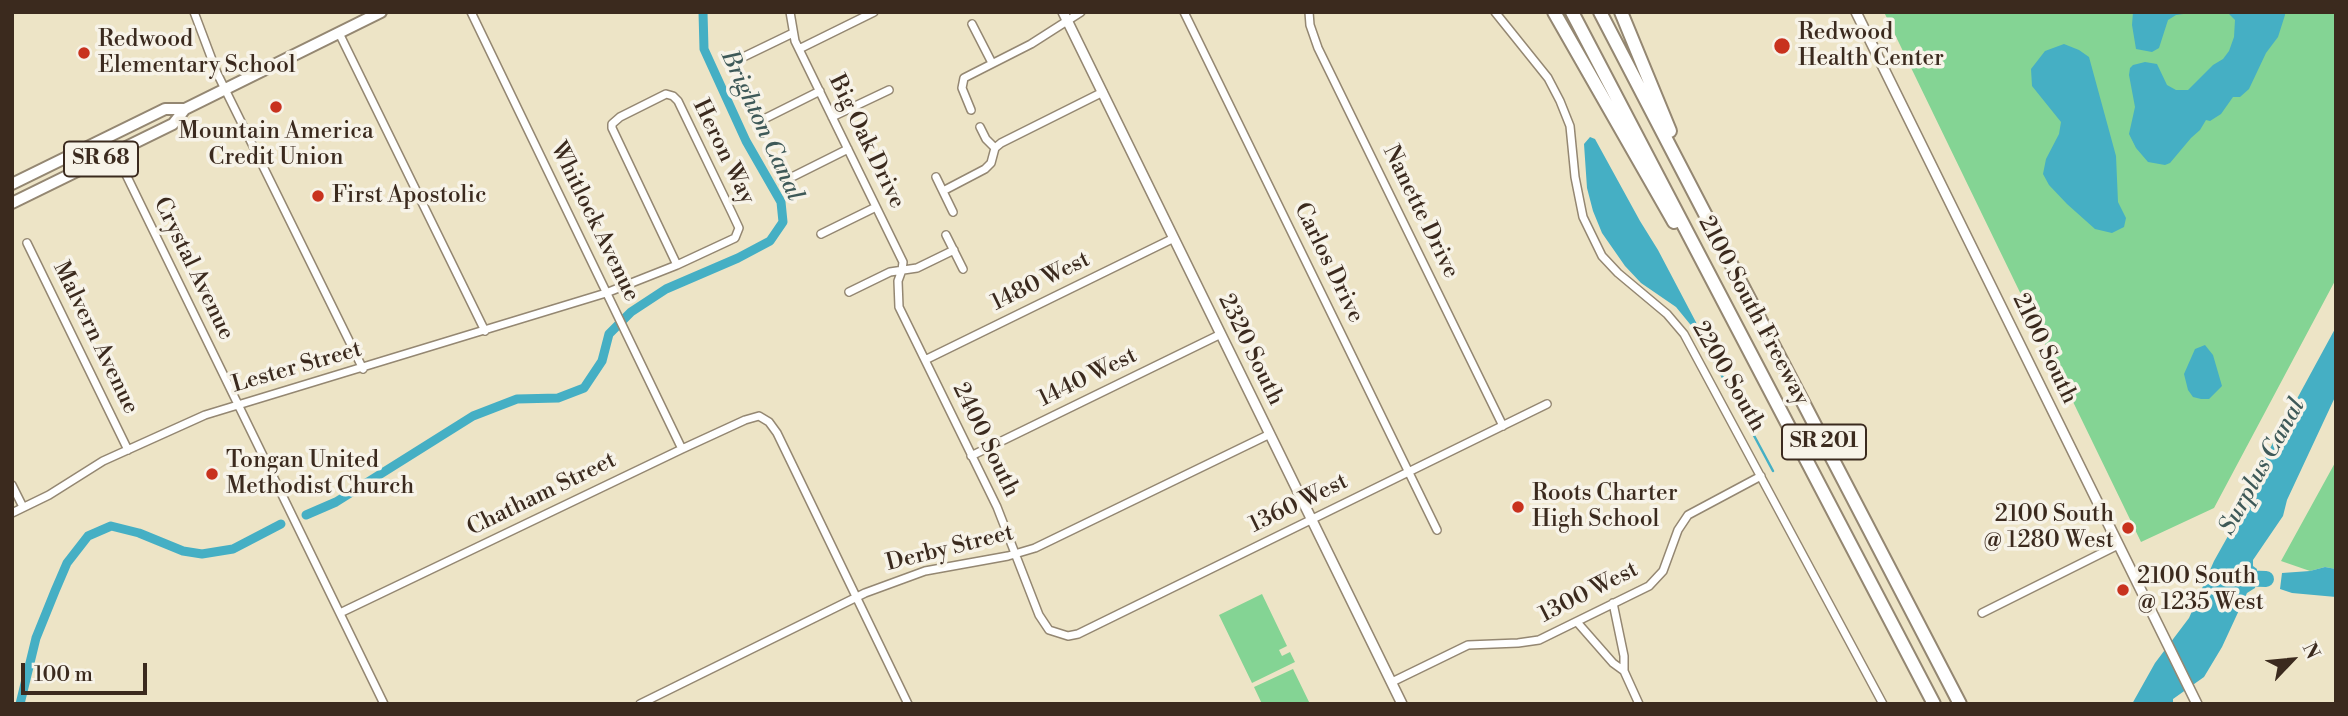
<!DOCTYPE html>
<style>
body{margin:0}
#map{position:relative;width:2348px;height:716px;overflow:hidden;background:#ede4c6;font-family:"Libre Bodoni",serif}
canvas{display:block}
.frame{position:absolute;inset:0;border:14px solid #3b2a1e;pointer-events:none}
.north{position:absolute;left:2257px;top:625px;width:70px;height:70px;-webkit-text-stroke:5px #f7f3e8;paint-order:stroke;rotate:64deg;font-size:19px;font-weight:700;line-height:28px;text-align:center;color:#3b2a1e}
.north::after{content:'';display:block;margin:auto;width:24px;height:32px;background:#3b2a1e;clip-path:polygon(50% 0,100% 100%,50% 72%,0 100%)}
.scale{position:absolute;left:21px;top:663px;width:126px;height:32px;box-sizing:border-box;border:4px solid #3b2a1e;border-top:0;padding-left:9px;font-size:21px;line-height:24px;white-space:nowrap;color:#3b2a1e;-webkit-text-stroke:5px #f7f3e8;paint-order:stroke}
</style>
<div id="map">
<canvas width="2348" height="716"></canvas>
<div class="frame"></div>
<div class="north">N</div>
<div class="scale">100 m</div>
</div>
<script>
const context = document.querySelector('canvas').getContext('2d');
context.lineJoin = 'round';
function paint(path, color) {
  context.fillStyle = color;
  context.fill(path, 'evenodd');
}
function toPath(rows) {
  const path = new Path2D();
  for (const r of rows) {
    path.moveTo(r[0], r[1]);
    for (let i = 2; i < r.length; i += 2) path.lineTo(r[i], r[i + 1]);
  }
  return path;
}
function strokePath(path, color, width, dash) {
  context.strokeStyle = color;
  context.lineWidth = width;
  context.lineCap = dash ? 'butt' : 'round';
  context.setLineDash(dash || []);
  context.stroke(path);
}
function drawText(font, color, halo, rows, align = 'center') {
  context.font = font + ' "Libre Bodoni",serif';
  context.lineWidth = 7;
  context.setLineDash([]);
  context.textBaseline = 'middle';
  context.strokeStyle = halo;
  context.fillStyle = color;
  for (const [text, x, y, turn = 0] of rows) {
    context.save();
    context.translate(x, y);
    context.rotate((+turn || 0) * Math.PI / 180);
    context.textAlign = isNaN(turn) ? turn : align;
    if (halo) context.strokeText(text, 0, 0);
    context.fillText(text, 0, 0);
    context.restore();
  }
}
paint(toPath([
 [1884,12,2336,12,2336,279,2214,508,2141,542],
 [2336,461,2336,569,2325,567,2310,571,2281,561],
 [1262,594,1287,646,1279,650,1282,656,1290,652,1295,662,1252,683,1219,615],
 [1293,669,1310,704,1262,704,1254,687]
]), '#84d494');
paint(toPath([
 [2133,12,2198,12,2176,15,2168,20,2159,48,2152,52,2136,49,2132,25],
 [2227,12,2285,12,2285,15,2278,37,2266,53,2249,89,2240,97,2233,97,2221,114,2210,121,2206,120,2200,130,2191,138,2170,163,2165,165,2148,162,2136,148,2129,134,2135,107,2129,75,2130,68,2133,65,2145,62,2157,64,2167,85,2176,90,2188,90,2213,65,2223,59,2229,51,2234,37,2235,20],
 [2064,44,2079,50,2089,57,2116,156,2118,202,2126,218,2124,227,2112,233,2095,229,2067,204,2049,185,2043,174,2046,159,2059,134,2061,122,2032,86,2031,69,2045,51],
 [1590,137,1595,139,1640,221,1658,250,1708,345,1705,347,1694,329,1676,307,1641,283,1625,266,1602,233,1593,211,1587,188,1584,144],
 [2336,327,2336,395,2287,500,2283,516,2253,560,2253,566,2257,569,2255,588,2247,593,2222,647,2204,677,2173,699,2173,704,2132,704,2155,663,2189,618,2214,561,2237,520,2234,508,2244,487,2255,476],
 [2205,345,2213,355,2222,386,2209,399,2201,399,2193,397,2188,390,2184,374,2195,349],
 [2325,567,2336,569,2336,597,2292,593,2280,589,2282,573,2310,571]
]), '#45afc4');
strokePath(toPath([
 [1706,346,1773,471]
]), '#45afc4', 2.5);
strokePath(toPath([
 [306,515,336,502,473,416,517,399,558,398,584,388,602,361,609,334,631,312,666,289,738,258,770,241,783,222,781,202,746,141,704,49,703,12],
 [20,704,36,638,55,591,67,563,88,536,111,526,139,533,183,551,202,554,233,549,281,524]
]), '#45afc4', 9);
strokePath(toPath([
 [2237,578,2266,579]
]), '#45afc4', 16);
const minor = toPath([
 [194,12,217,73,363,369],
 [471,12,682,449],
 [790,12,795,41,903,262,902,270,898,281,899,307,997,507,1039,615,1049,630,1068,636,1078,634,1547,404],
 [1184,12,1437,530],
 [1309,12,1310,25,1318,48,1503,426],
 [1495,12,1548,78,1560,101,1570,126,1575,177,1583,217,1602,256,1618,273,1667,314,1684,334,1883,704],
 [972,24,992,63],
 [339,33,485,331],
 [799,49,874,12],
 [733,62,793,33],
 [971,110,962,88,964,78,1031,44,1081,12],
 [832,117,889,90],
 [766,118,820,91],
 [980,127,986,139,995,148],
 [115,152,384,704],
 [794,176,848,149],
 [936,177,953,212],
 [943,191,985,169,991,163,995,148,1001,143,1103,92],
 [821,234,876,207],
 [946,235,963,269],
 [27,243,128,450],
 [849,292,890,272,917,268,954,250],
 [925,360,1174,238],
 [971,456,1221,334],
 [12,485,23,507],
 [12,513,49,495,103,461,205,415,606,293,677,265,735,238,739,228,732,213,678,101,673,96,666,94,620,117,612,124,612,128,677,265],
 [1613,603,1624,656,1624,671,1639,704],
 [340,613,682,449,745,420,759,416,769,422,777,433,908,704],
 [1982,613,2118,545],
 [1577,622,1613,663,1624,671],
 [1392,682,1468,645,1518,643,1539,640,1649,586,1663,571,1678,530,1688,515,1761,476],
 [640,704,865,593,925,571,1008,556,1035,548,1270,434]
]);
const tertiary = toPath([
 [1063,12,1402,704],
 [1856,12,2197,704]
]);
const primary = toPath([
 [12,184,165,109,185,109],
 [12,203,173,124,185,109,381,12]
]);
const motorway = toPath([
 [1554,12,1674,222],
 [1572,12,1934,704],
 [1600,12,1960,704],
 [1621,12,1670,131]
]);
strokePath(minor, '#948772', 10);
strokePath(tertiary, '#948772', 12);
strokePath(primary, '#948772', 14);
strokePath(motorway, '#948772', 16);
strokePath(minor, '#fff', 7);
strokePath(tertiary, '#fff', 9);
strokePath(primary, '#fff', 10);
strokePath(motorway, '#fff', 12);
for (const [x, y, r, color] of [
 [1782,46,9,"#c8321e"],
 [84,53,7,"#c8321e"],
 [276,107,7,"#c8321e"],
 [318,196,7,"#c8321e"],
 [212,474,7,"#c8321e"],
 [1518,507,7,"#c8321e"],
 [2128,528,7,"#c8321e"],
 [2123,590,7,"#c8321e"]
]) {
  const dot = new Path2D();
  dot.arc(x, y, r, 0, 2 * Math.PI);
  context.fillStyle = color;
  context.fill(dot);
  strokePath(dot, '#f7f3e8', 2.5);
}
for (const [x, y, w] of [
 [101,159,74],
 [1824,442,84]
]) {
  const box = new Path2D();
  box.roundRect(x - w / 2, y - 17.5, w, 35, 5);
  context.fillStyle = '#f7f3e8';
  context.fill(box);
  strokePath(box, '#3b2a1e', 2);
}
drawText('bold 21px', '#3b2a1e', null, [
 ["SR 68",101,159],
 ["SR 201",1824,442]
]);
drawText('23px', '#3b2a1e', '#f7f3e8', [
 ["Redwood",1798,33],
 ["Health Center",1798,59],
 ["Redwood",98,40],
 ["Elementary School",98,66],
 ["Mountain America",276,132,"center"],
 ["Credit Union",276,158,"center"],
 ["First Apostolic",332,196],
 ["Tongan United",226,461],
 ["Methodist Church",226,487],
 ["Roots Charter",1532,494],
 ["High School",1532,520],
 ["2100 South",2114,515,"right"],
 ["@ 1280 West",2114,541,"right"],
 ["2100 South",2137,577],
 ["@ 1235 West",2137,603]
], 'left');
drawText('23px', '#3b2a1e', '#f7f3e8', [
 ["Big Oak Drive",866,142,64],
 ["Heron Way",723,152,64],
 ["Nanette Drive",1420,212,64],
 ["Whitlock Avenue",594,222,64],
 ["Carlos Drive",1328,263,64],
 ["Crystal Avenue",193,269,64],
 ["1480 West",1041,282,-26],
 ["2100 South Freeway",1753,311,62],
 ["Malvern Avenue",95,338,64],
 ["2100 South",2044,349,64],
 ["2320 South",1250,350,64],
 ["Lester Street",297,368,-16],
 ["2200 South",1728,377,60],
 ["1440 West",1088,378,-26],
 ["2400 South",985,440,64],
 ["Chatham Street",542,495,-26],
 ["1360 West",1299,504,-26],
 ["Derby Street",950,549,-14],
 ["1300 West",1589,593,-27]
]);
drawText('italic 24px', '#3e5958', '#f7f3e8', [
 ["Brighton Canal",761,126,65],
 ["Surplus Canal",2263,467,-61]
]);
</script>
